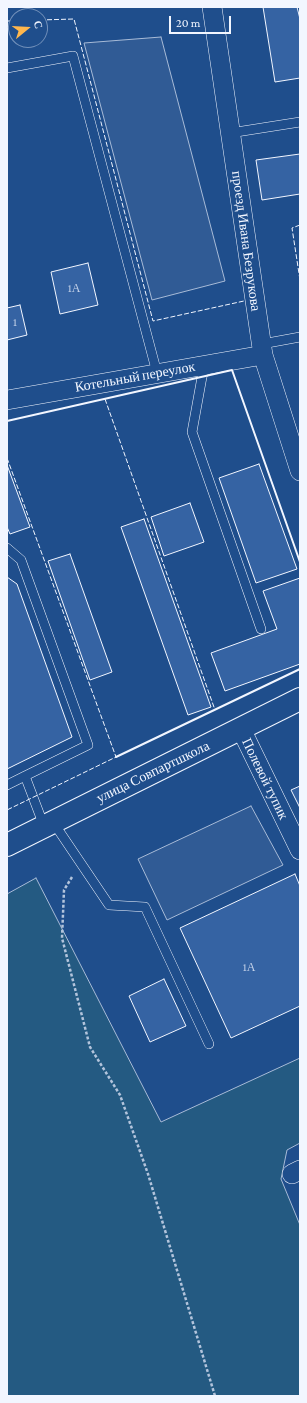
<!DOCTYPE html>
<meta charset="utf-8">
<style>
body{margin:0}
#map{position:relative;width:307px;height:1403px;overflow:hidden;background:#1f4e8c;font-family:"Crimson Pro",serif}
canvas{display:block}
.frame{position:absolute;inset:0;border:8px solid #f2f6ff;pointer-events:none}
.north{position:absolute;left:8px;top:8px;width:40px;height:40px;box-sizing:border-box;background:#1f4e8c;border:1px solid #7391ba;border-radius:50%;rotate:72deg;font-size:11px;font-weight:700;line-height:16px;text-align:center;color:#f2f6ff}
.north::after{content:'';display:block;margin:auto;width:14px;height:18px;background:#ffb74d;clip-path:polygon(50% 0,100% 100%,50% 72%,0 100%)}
.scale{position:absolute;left:169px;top:16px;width:62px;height:18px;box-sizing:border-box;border:2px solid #f2f6ff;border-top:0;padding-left:5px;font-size:12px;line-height:14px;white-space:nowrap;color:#f2f6ff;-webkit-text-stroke:3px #1f4e8c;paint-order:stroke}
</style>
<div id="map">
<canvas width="307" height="1403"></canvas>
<div class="frame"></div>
<div class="north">С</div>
<div class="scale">20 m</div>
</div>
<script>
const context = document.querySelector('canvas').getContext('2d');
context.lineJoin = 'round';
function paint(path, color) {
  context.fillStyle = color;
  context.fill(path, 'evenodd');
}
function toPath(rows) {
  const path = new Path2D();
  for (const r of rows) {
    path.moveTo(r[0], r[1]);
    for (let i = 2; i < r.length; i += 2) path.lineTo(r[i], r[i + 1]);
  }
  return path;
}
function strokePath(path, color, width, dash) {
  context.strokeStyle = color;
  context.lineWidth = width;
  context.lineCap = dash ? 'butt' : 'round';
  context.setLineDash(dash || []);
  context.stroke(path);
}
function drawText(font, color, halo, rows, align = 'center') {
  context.font = font + ' "Crimson Pro",serif';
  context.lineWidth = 3;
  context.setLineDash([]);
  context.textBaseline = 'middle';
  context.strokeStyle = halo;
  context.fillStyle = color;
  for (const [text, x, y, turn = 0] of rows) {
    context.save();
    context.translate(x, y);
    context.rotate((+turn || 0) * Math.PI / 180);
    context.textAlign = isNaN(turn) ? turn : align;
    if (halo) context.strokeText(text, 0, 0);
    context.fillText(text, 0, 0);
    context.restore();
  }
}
const green = toPath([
 [36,878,161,1122,300,1058,300,1143,287,1150,281,1179,300,1225,300,1396,7,1396,7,894,36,878]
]);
paint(green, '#245a82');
strokePath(green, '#a8bbd7', 1);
const parking = toPath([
 [161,37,225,281,152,300,84,43,161,37],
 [251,806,283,865,167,920,138,859,251,806]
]);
paint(parking, '#305b95');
strokePath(parking, '#a8bbd7', 1);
const building = toPath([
 [263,7,297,7,300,19,300,78,275,82,263,7],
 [300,154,300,194,262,200,256,160,300,154],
 [88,263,98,305,60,314,51,272,88,263],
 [20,305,27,335,7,340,7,308,20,305],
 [259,464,297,569,256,583,219,478,259,464],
 [7,465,30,527,10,534,7,527,7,465],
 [190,503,204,542,164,556,151,517,190,503],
 [144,519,211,707,188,715,121,527,144,519],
 [70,554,112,672,90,680,48,561,70,554],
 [7,577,17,584,72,737,7,769,7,577],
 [300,578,300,664,225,691,211,653,277,629,263,591,300,578],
 [300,786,300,808,291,790,300,786],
 [295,874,300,886,300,1006,231,1038,180,928,295,874],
 [164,979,186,1026,150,1042,129,996,164,979]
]);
paint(building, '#3563a3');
strokePath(building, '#f2f6ff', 1);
const lane = toPath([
 [7,68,73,56,157,373],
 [230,133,300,122],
 [262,344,300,337],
 [206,365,202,377,192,432,261,629],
 [7,548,21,560,88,745,25,776,44,826],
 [7,785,25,776],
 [53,822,109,905,145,907,209,1044]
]);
const street = toPath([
 [212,7,263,355,300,471],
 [7,400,263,355],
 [241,729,300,850],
 [292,1174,300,1170]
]);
const secondary = toPath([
 [7,845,300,699]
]);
strokePath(lane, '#f2f6ff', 10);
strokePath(street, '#f2f6ff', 20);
strokePath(secondary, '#f2f6ff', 24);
strokePath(toPath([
 [72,877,64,890,62,938,90,1047,120,1095,148,1174,215,1396]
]), '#b3c4dc', 2.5, [3, 2]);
strokePath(lane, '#1f4e8c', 9);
strokePath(street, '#1f4e8c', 19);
strokePath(secondary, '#1f4e8c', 22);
strokePath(toPath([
 [40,20,74,19,153,321,244,301],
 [7,21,16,21],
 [300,225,292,228,300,280],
 [105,399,215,710],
 [7,458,116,757,7,810]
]), '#f2f6ff', 1, [5, 2]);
strokePath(toPath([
 [7,421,232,370,300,562],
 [116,757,300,669]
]), '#f2f6ff', 2);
drawText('12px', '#c3d1e8', null, [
 ["1А",74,288],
 ["1",15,322],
 ["1А",249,967]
]);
drawText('14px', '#f2f6ff', '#1f4e8c', [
 ["проезд Ивана Безрукова",246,241,82],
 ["Котельный переулок",135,377,-10],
 ["улица Совпартшкола",153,772,-26],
 ["Полевой тупик",265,779,64]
]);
</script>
